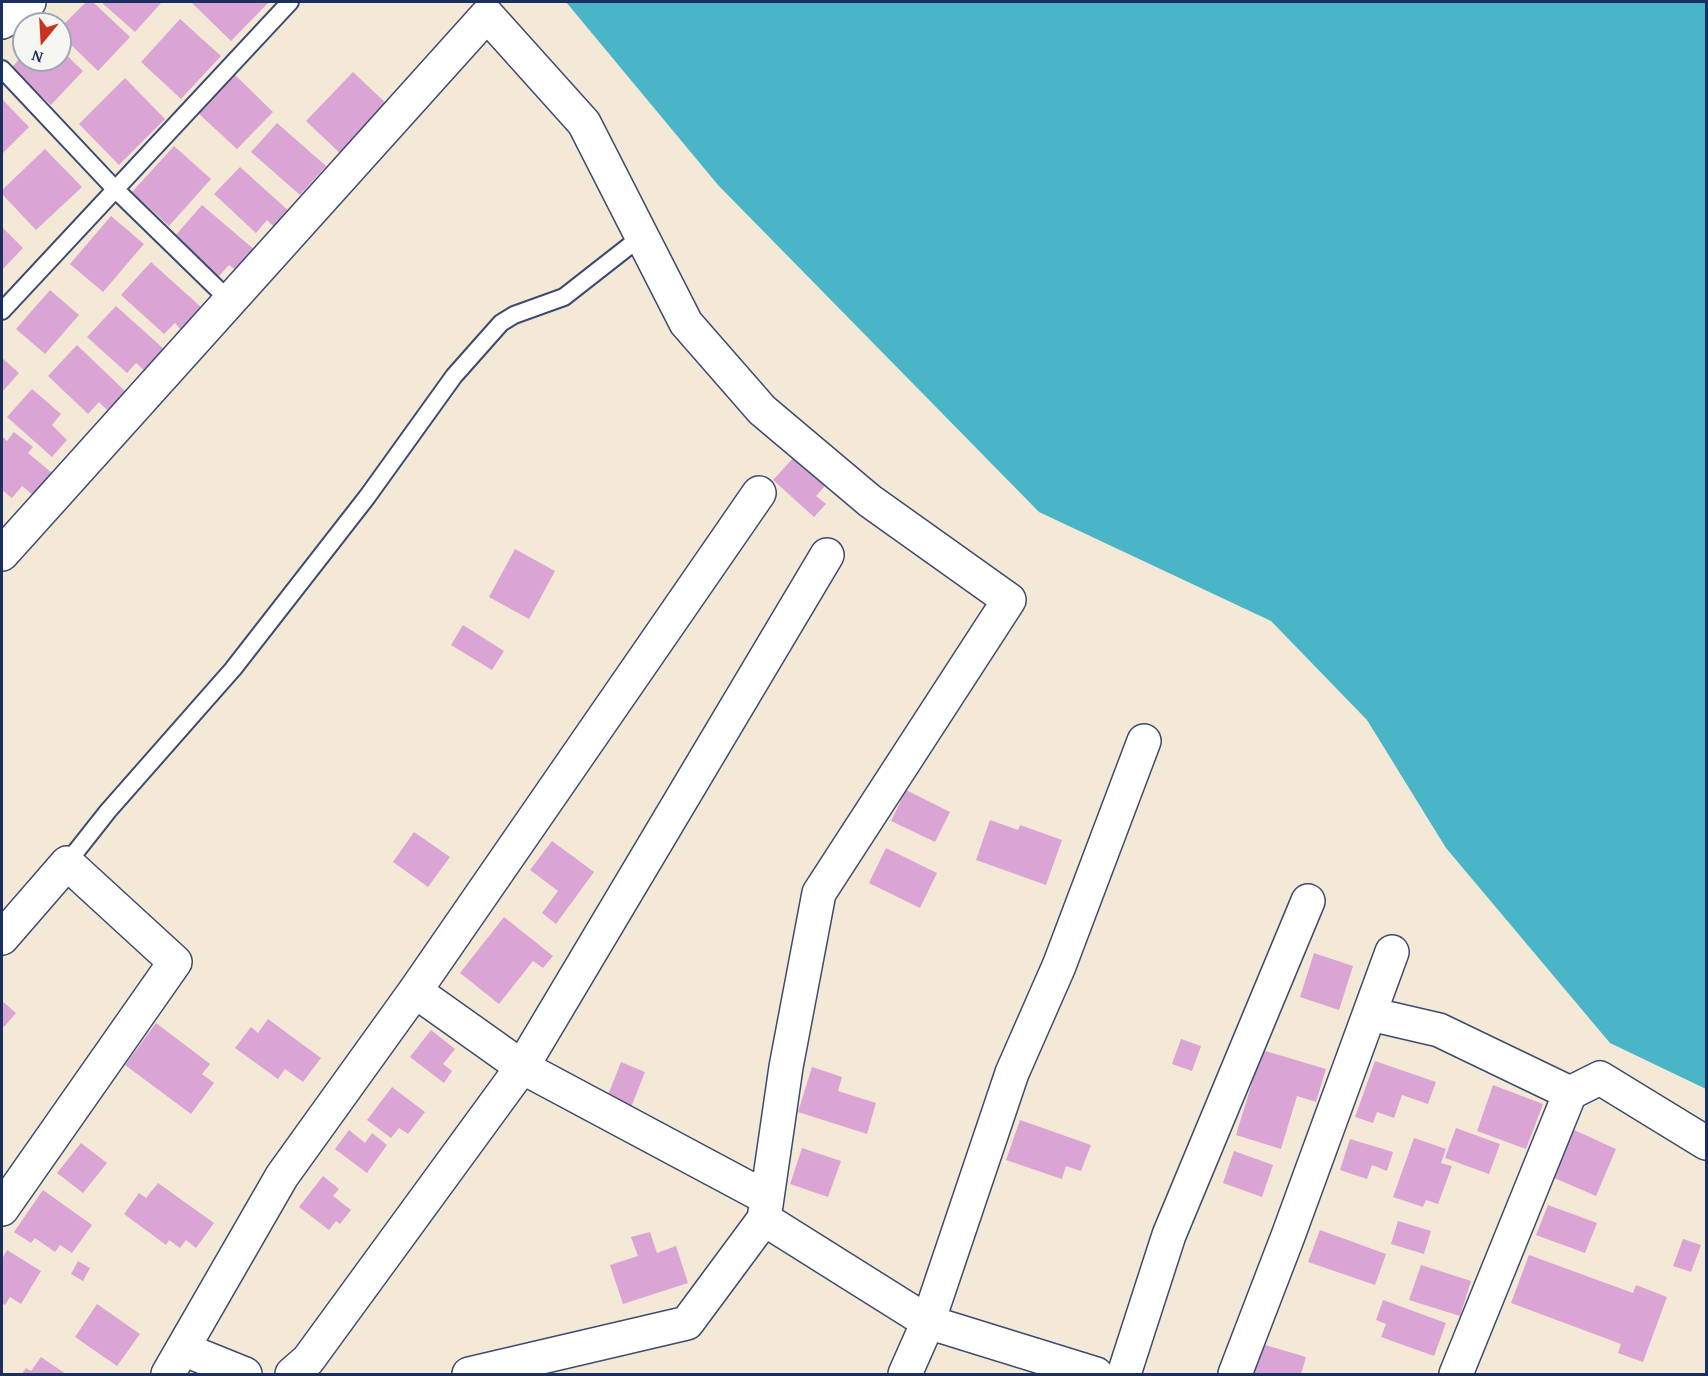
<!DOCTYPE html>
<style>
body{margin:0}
#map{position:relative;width:1708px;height:1376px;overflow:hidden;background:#f4e9d7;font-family:"Gentium Book Plus",serif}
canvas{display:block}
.frame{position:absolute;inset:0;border:3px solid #1b2f5e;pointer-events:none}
.north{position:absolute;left:12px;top:12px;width:60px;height:60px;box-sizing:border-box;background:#f6f6f2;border:2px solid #9ea6b7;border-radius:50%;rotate:198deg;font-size:16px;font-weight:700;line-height:24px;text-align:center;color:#1b2f5e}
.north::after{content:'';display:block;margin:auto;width:21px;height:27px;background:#c8321e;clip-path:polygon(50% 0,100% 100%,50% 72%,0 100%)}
</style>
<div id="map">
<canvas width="1708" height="1376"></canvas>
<div class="frame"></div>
<div class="north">N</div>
</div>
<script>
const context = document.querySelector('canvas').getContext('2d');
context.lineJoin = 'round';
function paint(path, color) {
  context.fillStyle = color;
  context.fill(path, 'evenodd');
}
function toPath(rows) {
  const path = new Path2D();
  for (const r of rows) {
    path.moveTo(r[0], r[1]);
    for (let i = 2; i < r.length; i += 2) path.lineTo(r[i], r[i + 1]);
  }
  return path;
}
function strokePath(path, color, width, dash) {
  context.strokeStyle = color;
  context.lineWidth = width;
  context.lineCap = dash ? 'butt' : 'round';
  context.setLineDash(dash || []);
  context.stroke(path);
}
paint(toPath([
 [566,2,1706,2,1706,1089,1610,1043,1446,848,1367,720,1271,621,1039,512,718,185]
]), '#4ab5c7');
paint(toPath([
 [86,2,93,2,130,37,98,71,60,34,60,28],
 [101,2,162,2,135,32],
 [194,2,269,2,231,41,192,3],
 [180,19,221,56,181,99,141,62],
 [60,49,83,71,51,105,11,68,24,54,24,60,60,60],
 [353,72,391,108,344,157,306,121],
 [234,74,273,112,237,149,197,112],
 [125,78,165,119,119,165,79,124],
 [2,99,29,127,2,154],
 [277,123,326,166,300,195,251,152],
 [174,146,211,179,169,226,132,192],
 [45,149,82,187,36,230,2,194,2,190],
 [240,167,290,212,275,228,267,220,256,233,214,194],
 [202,205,256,251,238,272,229,265,219,276,174,237],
 [111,216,144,244,103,292,70,264],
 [2,227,23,248,2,270],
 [151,262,202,308,181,330,175,323,164,334,121,295],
 [50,290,79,315,45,354,16,329],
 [116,306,165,350,146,372,136,363,127,373,87,337],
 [77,345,125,391,107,410,99,402,88,414,48,376],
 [2,358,19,373,2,392],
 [32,389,61,414,52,425,67,440,52,457,7,417],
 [14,432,33,447,28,453,52,473,33,495,22,486,12,498,2,490,2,436,7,441],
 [795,456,826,485,816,496,826,504,814,517,773,480],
 [515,549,555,571,529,619,489,597],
 [463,625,504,651,492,670,451,645],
 [906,790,950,812,935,842,891,821],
 [990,820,1018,830,1020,825,1062,840,1046,885,976,860],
 [414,832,450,857,428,887,393,862],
 [552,841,594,872,556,924,542,913,558,891,530,870],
 [886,848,937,873,920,908,869,883],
 [504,917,553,956,543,968,533,961,499,1004,460,973],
 [1314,953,1353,966,1339,1010,1300,997],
 [2,1001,16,1013,4,1027,2,1025],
 [268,1019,321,1058,303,1082,285,1069,278,1079,235,1048,251,1027,258,1033],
 [156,1023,210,1064,202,1074,214,1083,191,1114,125,1065],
 [431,1030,455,1049,443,1064,452,1071,444,1083,410,1057],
 [1181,1039,1201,1046,1192,1071,1172,1064],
 [1262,1050,1326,1069,1316,1102,1297,1096,1281,1149,1236,1135],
 [1375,1061,1436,1082,1428,1104,1402,1095,1394,1118,1377,1112,1373,1123,1355,1117],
 [621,1062,645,1072,630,1110,606,1100],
 [812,1067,842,1077,838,1091,876,1103,867,1134,798,1112],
 [1493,1085,1543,1104,1526,1149,1477,1131],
 [392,1087,425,1112,408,1134,399,1128,391,1138,367,1120],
 [1020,1120,1091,1145,1081,1171,1066,1166,1062,1179,1006,1160],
 [1456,1128,1500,1144,1489,1174,1445,1158],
 [1572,1129,1616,1149,1596,1196,1552,1177],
 [349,1130,365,1143,372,1133,387,1145,367,1173,335,1149],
 [1414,1138,1446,1149,1441,1163,1452,1166,1438,1204,1426,1200,1423,1207,1393,1197],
 [1350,1139,1393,1152,1387,1171,1372,1165,1367,1179,1340,1170],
 [81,1143,107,1163,83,1193,57,1173],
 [802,1148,841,1161,828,1197,790,1184],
 [1234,1151,1273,1165,1262,1197,1223,1183],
 [323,1176,339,1189,333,1196,351,1210,340,1224,336,1221,329,1230,299,1207],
 [158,1183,214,1223,196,1248,186,1240,180,1248,169,1240,166,1245,124,1214,139,1193,146,1198],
 [43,1190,92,1225,72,1253,60,1245,55,1252,35,1238,31,1243,14,1232],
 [1548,1205,1597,1223,1585,1253,1536,1235],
 [1398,1221,1431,1231,1424,1254,1391,1244],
 [1320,1230,1386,1254,1375,1285,1308,1262],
 [650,1232,657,1253,676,1246,688,1283,623,1304,610,1265,638,1256,631,1237],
 [1683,1239,1701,1245,1691,1272,1673,1266],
 [7,1250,41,1271,21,1304,10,1297,5,1305,2,1303,2,1259],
 [1529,1255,1633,1293,1636,1285,1667,1297,1643,1362,1618,1353,1621,1344,1511,1303],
 [78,1261,90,1268,83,1281,71,1274],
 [1421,1265,1471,1281,1460,1316,1409,1300],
 [1383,1300,1446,1323,1434,1356,1381,1337,1386,1324,1376,1320],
 [97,1304,140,1334,117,1366,75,1337],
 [1262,1344,1306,1357,1301,1374,1253,1374],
 [41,1357,66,1374,22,1374,26,1368,31,1371]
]), '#daa4d5');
const lane = toPath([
 [2,69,115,189,230,301],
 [2,311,290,2],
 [67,863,108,811,233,669,367,497,454,376,501,323,514,315,564,297,642,236]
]);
const street = toPath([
 [2,22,29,2],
 [2,554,487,15,584,123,686,323,762,410,870,501,1009,600,819,893,786,1067,764,1219,687,1323,469,1374],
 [2,938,67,863,175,962,2,1209],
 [415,991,522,1067,767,1198],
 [1370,1014,1439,1030,1570,1093],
 [764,1219,928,1322,1096,1374],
 [183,1349,245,1374],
 [168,1374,282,1176,415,991,759,493],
 [292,1374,308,1360,522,1067,827,555],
 [905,1374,928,1322,1012,1073,1059,966,1144,741],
 [1124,1374,1169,1235,1308,901],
 [1235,1374,1288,1236,1392,952],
 [1456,1374,1570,1093,1600,1078,1706,1143]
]);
strokePath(lane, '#3c4b70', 20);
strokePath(street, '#3c4b70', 36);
strokePath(lane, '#fff', 16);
strokePath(street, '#fff', 33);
</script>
